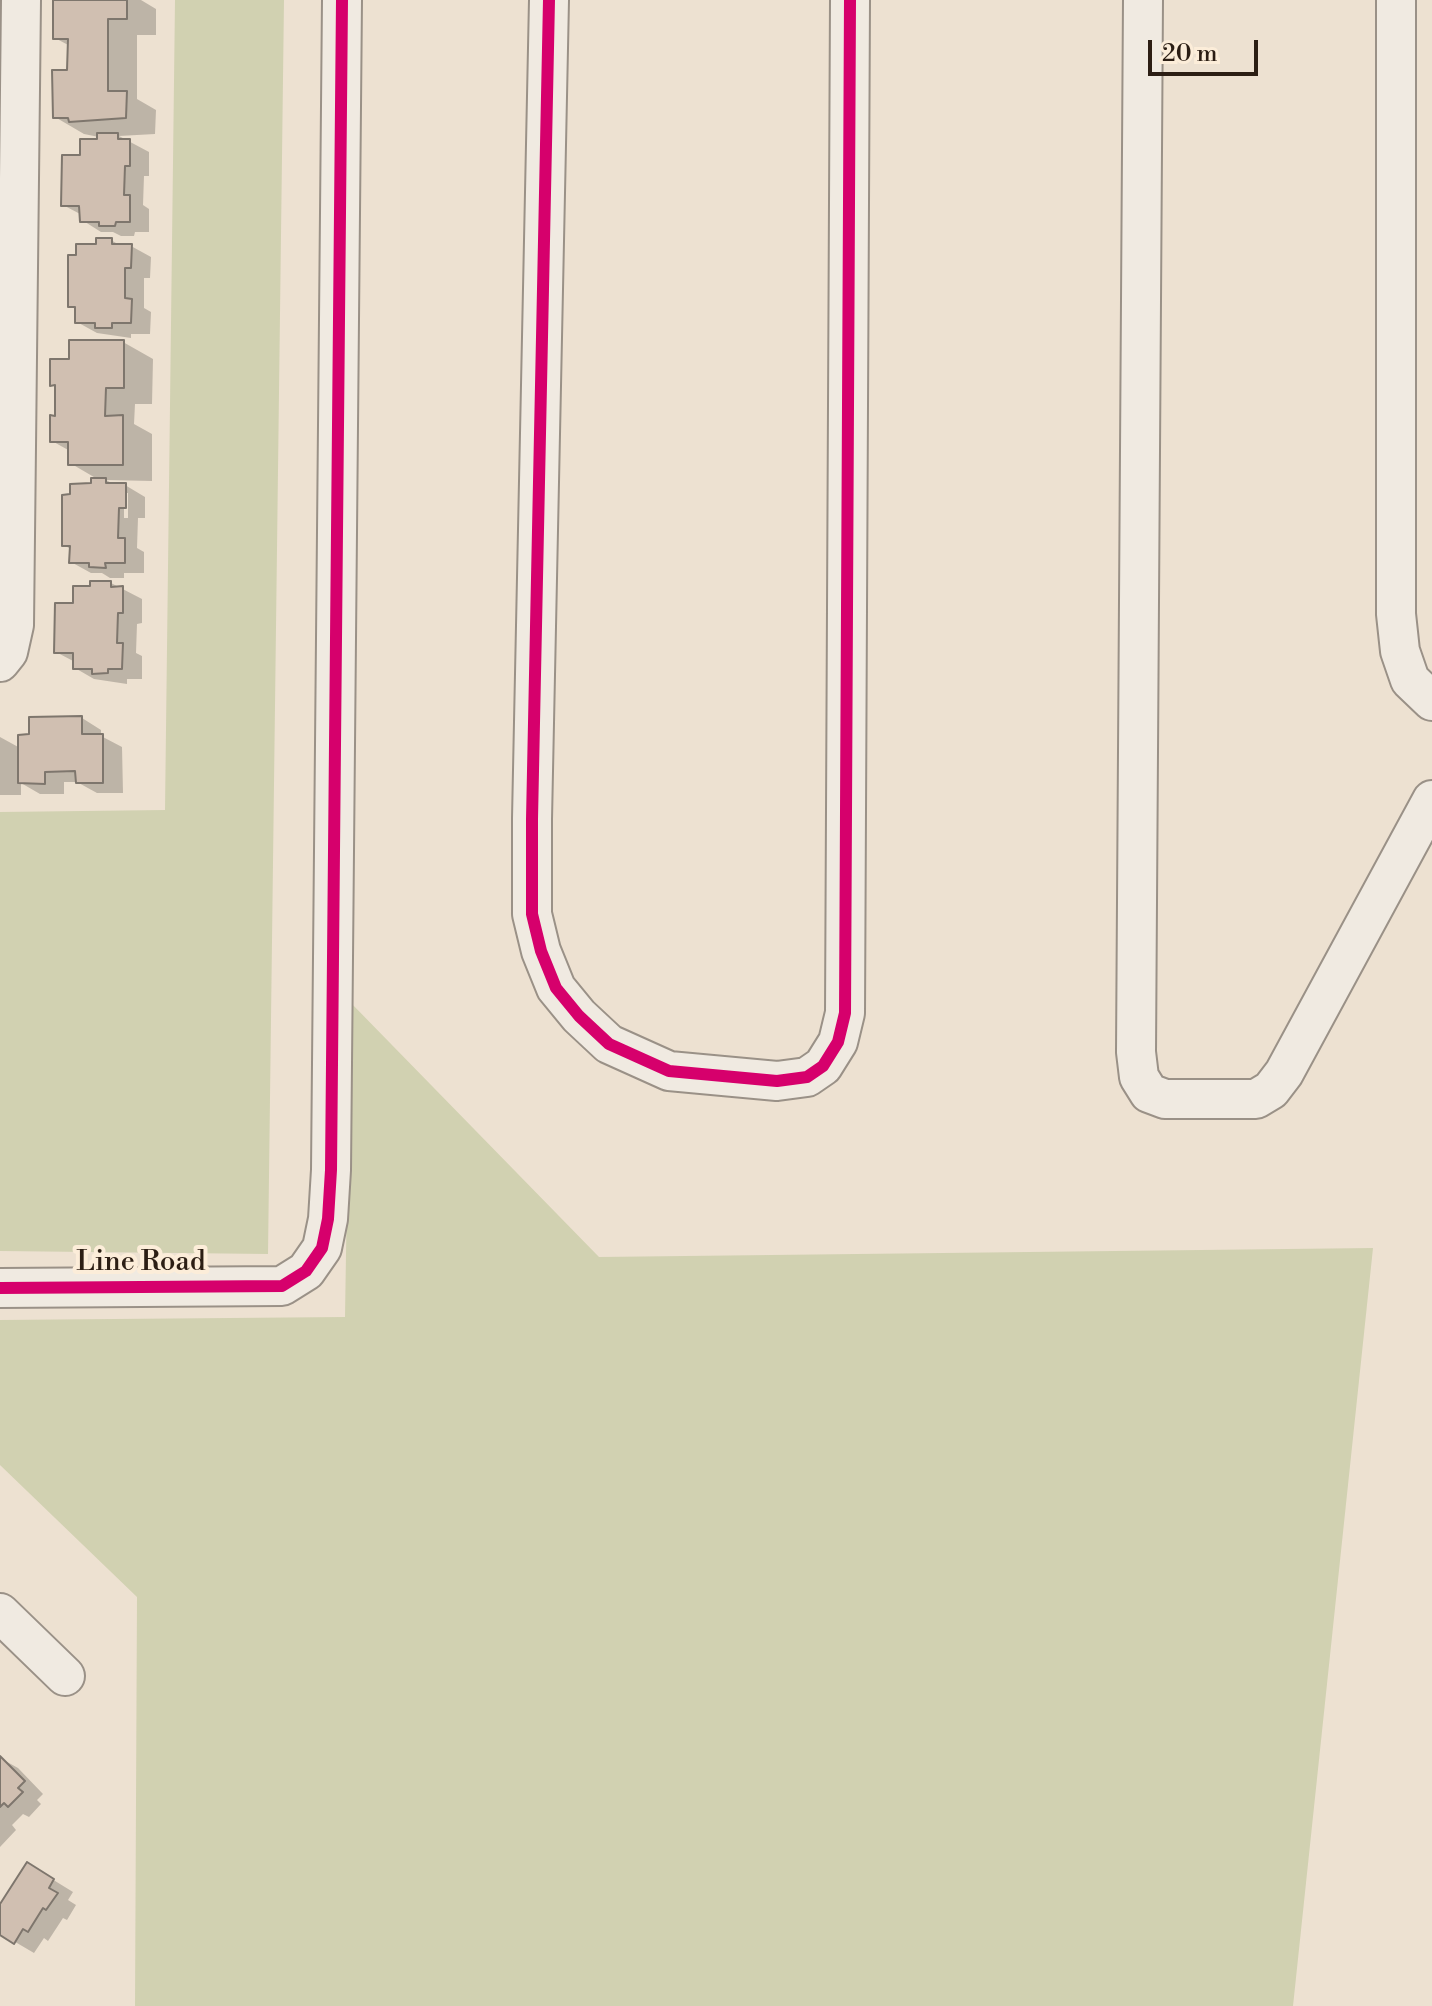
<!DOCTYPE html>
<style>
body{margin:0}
#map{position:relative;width:1432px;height:2006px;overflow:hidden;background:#ede1d1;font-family:"Libre Bodoni",serif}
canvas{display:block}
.scale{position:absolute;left:1148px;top:40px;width:110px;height:36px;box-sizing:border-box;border:4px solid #2c1e14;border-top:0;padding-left:10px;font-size:24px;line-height:28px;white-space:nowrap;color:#2c1e14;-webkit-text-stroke:6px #fcedd9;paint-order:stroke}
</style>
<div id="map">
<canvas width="1432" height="2006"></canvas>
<div class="scale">20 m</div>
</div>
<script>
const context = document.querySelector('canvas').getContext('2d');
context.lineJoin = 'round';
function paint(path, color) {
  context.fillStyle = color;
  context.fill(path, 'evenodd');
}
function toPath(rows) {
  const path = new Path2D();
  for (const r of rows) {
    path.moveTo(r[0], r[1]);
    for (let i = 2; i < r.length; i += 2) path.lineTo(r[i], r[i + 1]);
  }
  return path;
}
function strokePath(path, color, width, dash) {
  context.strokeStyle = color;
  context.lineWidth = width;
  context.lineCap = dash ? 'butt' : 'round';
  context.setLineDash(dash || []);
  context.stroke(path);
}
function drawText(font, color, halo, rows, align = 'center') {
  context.font = font + ' "Libre Bodoni",serif';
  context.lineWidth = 8;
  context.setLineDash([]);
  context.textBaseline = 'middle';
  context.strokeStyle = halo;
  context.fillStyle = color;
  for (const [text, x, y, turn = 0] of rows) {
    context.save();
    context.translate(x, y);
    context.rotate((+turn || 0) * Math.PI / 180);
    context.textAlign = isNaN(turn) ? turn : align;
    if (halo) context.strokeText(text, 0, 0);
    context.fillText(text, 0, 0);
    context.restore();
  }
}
paint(toPath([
 [175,0,284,0,268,1254,0,1251,0,812,165,810],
 [350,1002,599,1257,1373,1248,1293,2006,135,2006,137,1597,0,1465,0,1320,345,1317]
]), '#d1d1b1');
paint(toPath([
 [0,0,5,0,5,33,0,33],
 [55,0,141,0,156,9,156,35,137,35,137,99,156,110,155,134,119,136,149,152,149,176,144,176,143,205,149,209,149,232,135,232,134,236,121,236,113,232,101,232,82,220,82,215,63,205,82,157,99,141,99,137,84,134,55,117,69,72,70,46,55,38],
 [0,84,2,85,0,163],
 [111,240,121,246,131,246,151,257,150,278,144,278,144,308,151,312,150,334,131,334,131,338,97,333,77,322,77,310,70,306,78,257],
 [123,342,153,359,152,404,135,404,134,424,152,434,152,481,106,480,115,485,125,485,145,497,145,518,138,518,137,548,144,552,144,573,124,573,124,578,110,578,102,573,91,573,71,562,72,550,64,545,93,485,99,480,70,463,70,451,52,441,57,418,57,387,52,384,71,361],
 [124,493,128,493,128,518,124,518],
 [111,583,142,599,142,623,137,624,136,653,142,656,142,679,127,679,127,684,94,679,75,668,75,662,56,652,75,605],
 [82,718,101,730,101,736,122,747,123,793,97,793,77,782,64,782,64,794,40,794,21,783,21,795,0,795,0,737,20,748,31,736],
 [0,1758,18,1768,43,1794,37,1800,41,1804,29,1817,23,1814,12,1825,16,1830,0,1847],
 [47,1876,73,1892,68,1900,76,1905,67,1920,63,1918,48,1941,44,1938,34,1953,0,1933,0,1908]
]), '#0003');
const building = toPath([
 [53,0,127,0,127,19,108,19,108,91,127,91,126,118,69,122,68,118,53,118,52,70,67,70,68,39,53,39,53,0],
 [97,133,118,133,118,139,130,139,130,166,125,166,124,195,130,195,130,222,116,222,115,226,99,226,99,222,80,222,79,206,61,206,62,155,80,155,80,139,97,139,97,133],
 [96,238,112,238,112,244,132,244,131,268,125,268,125,298,132,299,131,323,112,323,112,328,95,328,95,323,75,323,75,307,68,307,68,255,76,255,76,244,96,244,96,238],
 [69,340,124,340,124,388,106,388,105,416,123,415,123,465,68,465,68,442,50,442,50,415,55,416,55,385,50,386,50,359,69,359,69,340],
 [91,478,106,478,106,483,126,483,126,508,119,508,118,538,125,538,125,563,105,563,106,568,89,567,89,563,69,563,70,546,62,546,62,495,70,494,70,484,91,483,91,478],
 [90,581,111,581,111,587,123,586,123,613,118,613,117,643,123,643,122,669,108,669,108,673,92,674,92,669,73,669,73,653,54,653,55,603,73,603,73,586,90,586,90,581],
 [82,716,82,734,103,734,103,783,76,783,75,771,45,772,45,784,18,783,18,735,29,734,29,717,82,716],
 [0,1756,25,1781,18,1788,23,1792,8,1807,4,1803,0,1807,0,1756],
 [27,1862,54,1879,49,1888,58,1893,46,1910,43,1908,28,1932,23,1929,14,1944,0,1935,0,1904,27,1862]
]);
paint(building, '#d0bfb1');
strokePath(building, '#7e766d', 2);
const minor = toPath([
 [549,0,532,819,532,914,541,951,556,988,579,1016,609,1044,669,1071,777,1081,807,1077,823,1066,838,1042,845,1013,850,0],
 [1143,0,1136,1052,1139,1077,1149,1093,1165,1099,1256,1099,1271,1090,1284,1073,1432,800],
 [1396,0,1396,614,1400,651,1410,680,1432,701],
 [0,662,8,652,14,625,21,0],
 [0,1288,282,1286,306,1271,322,1248,328,1219,331,1170,342,0],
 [0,1613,65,1676]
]);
strokePath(minor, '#9a9187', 42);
strokePath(minor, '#f0eae1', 38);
strokePath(toPath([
 [549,0,532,819,532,914,541,951,556,988,579,1016,609,1044,669,1071,777,1081,807,1077,823,1066,838,1042,845,1013,850,0],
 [0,1288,282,1286,306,1271,322,1248,328,1219,331,1170,342,0]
]), '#d6006c', 12);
drawText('28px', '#2c1e14', '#fcedd9', [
 ["Line Road",141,1263]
]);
</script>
